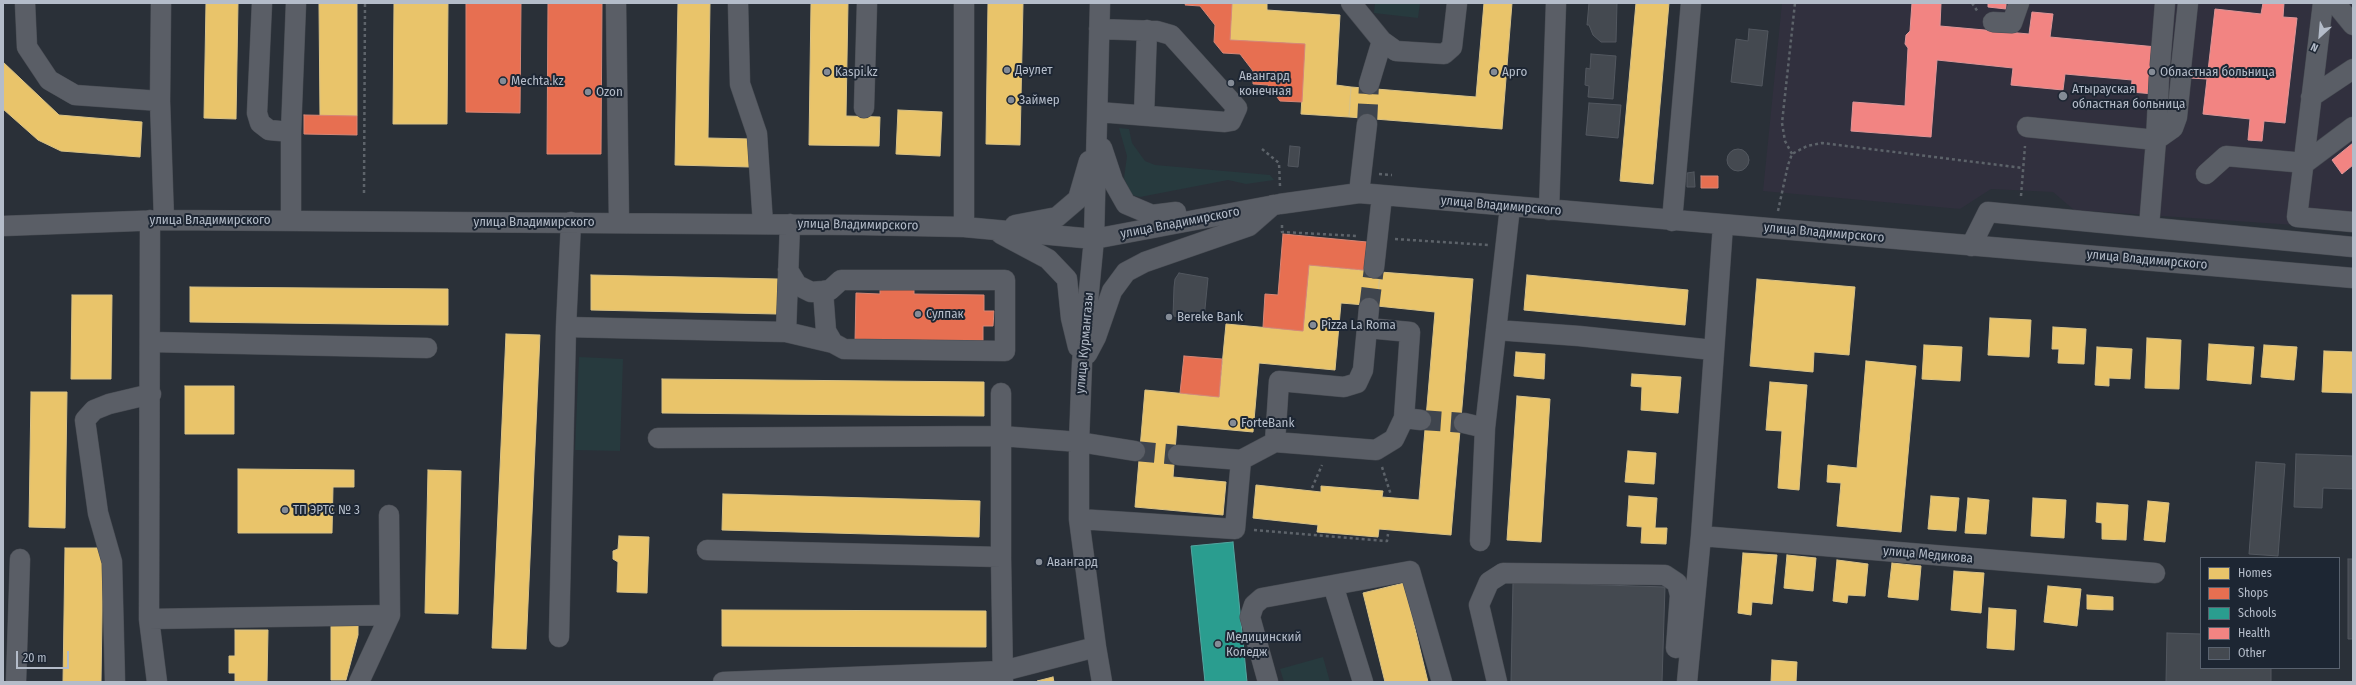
<!DOCTYPE html>
<meta charset="utf-8">
<style>
body{margin:0}
#map{position:relative;width:2356px;height:685px;overflow:hidden;background:#2a3038;font-family:"Fira Sans Condensed",sans-serif}
canvas{display:block}
.frame{position:absolute;inset:0;border:4px solid #b4bcc9;pointer-events:none}
.legend{position:absolute;left:2200px;top:557px;width:140px;height:112px;box-sizing:border-box;background:#1d2633;border:1px solid #59626f;margin:0;padding:5px 7px;list-style:none;font-size:12px;color:#b4bcc9}
.legend li{display:flex;align-items:center;gap:8px;height:20px}
.legend b{width:20px;border:1px solid #59626f}
.north{position:absolute;left:2300px;top:16px;width:40px;height:40px;-webkit-text-stroke:3px #1d2633;paint-order:stroke;rotate:206deg;font-size:11px;font-weight:700;line-height:16px;text-align:center;color:#b4bcc9}
.north::after{content:'';display:block;margin:auto;width:14px;height:18px;background:#b4bcc9;clip-path:polygon(50% 0,100% 100%,50% 72%,0 100%)}
.scale{position:absolute;left:16px;top:651px;width:53px;height:18px;box-sizing:border-box;border:2px solid #b4bcc9;border-top:0;padding-left:5px;font-size:12px;line-height:14px;white-space:nowrap;color:#b4bcc9;-webkit-text-stroke:3px #1d2633;paint-order:stroke}
</style>
<div id="map">
<canvas width="2356" height="685"></canvas>
<div class="frame"></div>
<ul class="legend">
<li><b style="height:11px;background:#e9c46a"></b>Homes</li>
<li><b style="height:11px;background:#e76f51"></b>Shops</li>
<li><b style="height:11px;background:#2a9d8f"></b>Schools</li>
<li><b style="height:11px;background:#f28482"></b>Health</li>
<li><b style="height:11px;background:#444950"></b>Other</li>
</ul>
<div class="north">N</div>
<div class="scale">20 m</div>
</div>
<script>
const context = document.querySelector('canvas').getContext('2d');
context.lineJoin = 'round';
function paint(path, color) {
  context.fillStyle = color;
  context.fill(path, 'evenodd');
}
function toPath(rows) {
  const path = new Path2D();
  for (const r of rows) {
    if (r.length === 3) {
      path.moveTo(r[0] + r[2], r[1]);
      path.arc(r[0], r[1], r[2], 0, 2 * Math.PI);
      continue;
    }
    path.moveTo(r[0], r[1]);
    for (let i = 2; i < r.length; i += 2) path.lineTo(r[i], r[i + 1]);
  }
  return path;
}
function strokePath(path, color, width, dash) {
  context.strokeStyle = color;
  context.lineWidth = width;
  context.lineCap = dash ? 'butt' : 'round';
  context.setLineDash(dash || []);
  context.stroke(path);
}
function drawText(font, color, halo, rows, align = 'center') {
  context.font = font + ' "Fira Sans Condensed",sans-serif';
  context.lineWidth = 4;
  context.setLineDash([]);
  context.textBaseline = 'middle';
  context.strokeStyle = halo;
  context.fillStyle = color;
  for (const [text, x, y, turn = 0] of rows) {
    context.save();
    context.translate(x, y);
    context.rotate((+turn || 0) * Math.PI / 180);
    context.textAlign = isNaN(turn) ? turn : align;
    if (halo) context.strokeText(text, 0, 0);
    context.fillText(text, 0, 0);
    context.restore();
  }
}
paint(toPath([
 [1782,3,2353,3,2353,229,2074,210,2053,192,1991,189,1960,209,1763,191]
]), '#31303e');
paint(toPath([
 [1375,3,1420,3,1418,18,1374,13],
 [1119,128,1129,129,1132,143,1145,161,1155,165,1270,175,1274,180,1246,184,1228,180,1140,197,1132,195,1124,178,1127,156],
 [579,357,623,359,620,451,575,450],
 [1323,657,1330,682,1284,682,1280,669]
]), '#273a3e');
const homes = toPath([
 [206,3,238,3,236,119,204,118,206,3],
 [319,3,357,3,357,116,320,116,319,3],
 [394,3,448,3,447,124,393,124,394,3],
 [678,3,710,3,708,138,750,139,750,167,675,165,678,3],
 [811,3,848,3,846,116,880,117,879,146,809,145,811,3],
 [988,3,1023,3,1020,145,986,144,988,3],
 [1232,3,1267,3,1267,10,1340,15,1336,85,1351,87,1349,117,1301,114,1305,44,1230,40,1232,3],
 [1484,3,1512,3,1502,129,1349,117,1351,87,1476,97,1484,3],
 [1636,3,1669,3,1653,184,1620,181,1636,3],
 [3,62,59,115,142,122,140,157,61,151,38,140,3,109,3,62],
 [898,110,942,112,940,156,896,154,898,110],
 [1309,265,1380,272,1377,306,1341,303,1335,370,1259,363,1253,432,1177,425,1173,477,1226,482,1223,515,1135,507,1145,390,1219,397,1226,324,1303,331,1309,265],
 [1380,272,1473,279,1451,535,1379,529,1378,537,1317,532,1318,525,1253,518,1256,485,1321,492,1321,486,1383,491,1382,497,1419,500,1435,312,1377,306,1380,272],
 [591,275,778,279,777,314,591,310,591,275],
 [1527,275,1688,290,1685,325,1524,310,1527,275],
 [1757,279,1855,287,1849,355,1814,352,1813,372,1750,366,1757,279],
 [190,287,448,289,448,325,190,322,190,287],
 [72,295,112,295,111,379,71,379,72,295],
 [1990,318,2031,320,2029,357,1988,355,1990,318],
 [2053,327,2086,329,2084,364,2058,363,2059,349,2052,349,2053,327],
 [506,334,540,335,526,649,492,648,506,334],
 [2147,338,2181,340,2179,389,2145,388,2147,338],
 [2209,344,2254,347,2251,384,2207,380,2209,344],
 [1924,345,1962,347,1960,381,1922,379,1924,345],
 [2264,345,2297,347,2294,380,2261,377,2264,345],
 [2097,347,2132,349,2130,379,2109,378,2109,386,2095,385,2097,347],
 [2324,351,2353,352,2353,393,2322,392,2324,351],
 [1516,352,1545,354,1544,379,1514,376,1516,352],
 [1866,361,1916,366,1901,532,1837,526,1841,483,1827,482,1828,465,1857,468,1866,361],
 [1632,374,1681,377,1678,413,1641,410,1642,387,1631,386,1632,374],
 [662,379,984,382,984,416,662,413,662,379],
 [1770,382,1807,385,1799,490,1778,488,1782,431,1766,430,1770,382],
 [185,386,234,386,234,434,185,434,185,386],
 [31,392,67,392,65,528,29,527,31,392],
 [1517,396,1550,399,1541,542,1507,540,1517,396],
 [1628,451,1656,453,1654,484,1625,482,1628,451],
 [238,469,354,470,354,487,333,487,332,533,238,533,238,469],
 [428,470,461,471,458,614,425,613,428,470],
 [723,494,980,501,979,537,722,530,723,494],
 [1629,496,1657,498,1655,528,1667,528,1666,544,1641,543,1642,527,1627,526,1629,496],
 [1931,496,1959,498,1956,531,1928,529,1931,496],
 [1968,498,1989,500,1986,534,1965,533,1968,498],
 [2033,498,2066,500,2064,538,2031,536,2033,498],
 [2148,501,2169,503,2165,542,2144,540,2148,501],
 [2097,503,2128,505,2126,540,2102,539,2102,523,2096,522,2097,503],
 [619,536,649,537,647,593,617,592,618,562,613,559,613,551,618,549,619,536],
 [65,548,103,548,101,682,63,682,65,548],
 [1743,553,1777,555,1772,604,1752,602,1751,615,1738,613,1743,553],
 [1787,555,1816,558,1813,591,1784,588,1787,555],
 [1837,560,1868,564,1865,596,1848,595,1847,603,1833,601,1837,560],
 [1892,563,1921,566,1918,600,1888,597,1892,563],
 [1954,571,1984,573,1981,613,1951,610,1954,571],
 [1404,583,1428,682,1385,682,1363,593,1404,583],
 [2048,586,2081,589,2077,626,2044,622,2048,586],
 [2087,595,2113,597,2113,610,2087,609,2087,595],
 [1989,608,2016,610,2014,650,1987,648,1989,608],
 [722,610,986,611,986,647,722,646,722,610],
 [331,623,358,623,358,635,346,680,331,680,331,623],
 [235,630,268,630,267,682,235,682,235,673,229,673,229,656,235,656,235,630],
 [1772,660,1797,662,1796,682,1771,682,1772,660],
 [1053,677,1054,682,1037,682,1037,681,1053,677]
]);
paint(homes, '#e9c46a');
strokePath(homes, '#d9c286', 1);
const shops = toPath([
 [466,3,521,3,520,113,466,112,466,3],
 [548,3,602,3,601,154,547,154,548,3],
 [1186,3,1232,3,1230,40,1305,44,1302,102,1280,101,1268,85,1253,84,1253,71,1240,54,1223,53,1214,42,1215,25,1200,6,1185,5,1186,3],
 [304,115,357,116,357,135,304,134,304,115],
 [1701,176,1718,176,1718,188,1701,188,1701,176],
 [1283,234,1367,242,1364,270,1309,265,1303,331,1263,327,1265,294,1278,295,1283,234],
 [880,286,914,286,914,294,984,295,984,311,994,311,993,326,983,326,983,345,855,342,856,293,880,294,880,286],
 [1184,356,1222,359,1219,397,1180,393,1184,356]
]);
paint(shops, '#e76f51');
strokePath(shops, '#d88675', 1);
const schools = toPath([
 [1233,542,1247,682,1205,682,1191,546,1233,542]
]);
paint(schools, '#2a9d8f');
strokePath(schools, '#53a6a0', 1);
const health = toPath([
 [1912,3,1941,3,1940,26,2029,34,2032,12,2053,14,2050,37,2157,47,2156,67,2208,71,2215,9,2261,14,2263,3,2284,3,2283,17,2297,18,2285,123,2264,121,2262,141,2248,140,2250,119,2203,114,2207,79,2155,76,2154,94,2131,92,2132,80,2065,74,2063,90,2011,85,2013,68,1937,60,1931,137,1851,131,1853,102,1905,106,1908,48,1905,44,1906,35,1910,31,1912,3],
 [1988,3,2006,3,2006,9,1988,7,1988,3],
 [2353,143,2353,165,2342,174,2332,160,2353,143]
]);
paint(health, '#f28482');
strokePath(health, '#df9597', 1);
const building = toPath([
 [1589,3,1617,3,1616,42,1601,42,1593,35,1589,25,1587,25,1589,3],
 [1749,29,1768,31,1762,86,1731,82,1736,39,1748,41,1749,29],
 [1591,54,1616,56,1613,99,1588,97,1589,86,1585,85,1586,68,1590,69,1591,54],
 [1589,103,1621,105,1618,138,1586,135,1589,103],
 [1290,146,1300,147,1298,167,1288,166,1290,146],
 [1738,160,11],
 [1694,172,1695,187,1687,187,1687,173,1694,172],
 [1179,273,1208,278,1204,319,1173,316,1174,287,1175,279,1179,273],
 [2296,454,2353,456,2353,489,2323,488,2322,508,2294,507,2296,454],
 [2256,462,2285,464,2278,556,2249,554,2256,462],
 [2348,559,2353,559,2353,639,2348,639,2348,559],
 [1513,582,1665,587,1662,682,1511,682,1513,582],
 [2167,633,2201,634,2201,668,2271,668,2271,682,2166,682,2167,633]
]);
paint(building, '#444950');
strokePath(building, '#52575f', 1);
strokePath(toPath([
 [1367,124,1369,84],
 [1369,308,1374,268],
 [1421,420,1464,423],
 [1135,451,1178,455]
]), '#3f454e', 20, [20, 10]);
const minor = toPath([
 [25,3,27,47,49,80,75,95,160,101],
 [161,3,160,101,164,220],
 [262,3,257,113,260,123,269,130,291,132],
 [616,3,619,222],
 [738,3,740,84,757,134,763,224],
 [964,3,964,227],
 [1100,3,1094,239,1082,363,1079,442,1079,519,1096,647,1102,682],
 [1351,3,1382,41,1396,51,1444,54,1452,47,1457,3],
 [2323,3,2297,217,2353,222],
 [2335,3,2353,25],
 [1993,22,2012,23,2019,3],
 [2160,65,2165,3],
 [2181,68,2188,3],
 [1369,84,1382,41],
 [2311,97,2353,69],
 [864,108,867,3],
 [1098,112,1225,122,1231,121,1237,108,1171,35,1157,31,1099,29],
 [1144,115,1147,30],
 [2027,127,2156,140,2159,78],
 [1102,148,1113,181,1126,204,1152,215,1176,212],
 [2206,174,2226,156,2305,163,2353,127],
 [1359,193,1367,124],
 [1549,210,1556,3],
 [150,220,149,619,157,682],
 [291,220,291,132,296,3],
 [1672,221,1691,3],
 [1015,225,1057,217,1078,199,1089,161],
 [3,226,164,220,861,225,964,227,1094,239,1280,204,1359,193,2353,278],
 [2149,227,2156,140,2173,128,2177,117,2181,78],
 [1001,234,1048,259,1067,279,1071,318,1078,347],
 [1971,246,1988,212,2353,247],
 [1374,268,1382,196],
 [788,270,797,285,811,292,823,291,830,290,841,280,1005,280,1005,351,844,349,833,343,826,331,823,291],
 [566,327,786,332,790,224],
 [1367,328,1369,308],
 [1496,330,1579,336,1713,350],
 [786,332,833,343],
 [151,342,427,348],
 [1087,354,1096,337,1112,291,1126,272,1145,262,1249,226,1273,205],
 [1404,418,1421,420],
 [1464,423,1485,428],
 [658,438,1001,436,1079,442,1135,451],
 [1178,455,1241,460,1275,442,1376,450,1394,439,1404,418,1410,332,1367,328,1363,370,1357,383,1344,387,1279,381,1275,442],
 [1079,519,1235,529,1241,460],
 [1701,536,2155,573],
 [1480,541,1485,428,1510,207],
 [707,550,1001,557,1001,393],
 [1001,557,1003,682],
 [1333,585,1363,682],
 [149,619,390,615,389,515],
 [559,637,566,327,571,222],
 [16,682,20,559],
 [115,682,112,562,98,513,85,420,94,410,109,404,151,394],
 [359,682,390,615],
 [723,682,1003,671,1096,647],
 [1268,682,1250,617,1254,605,1262,598,1410,571,1442,682],
 [1497,682,1479,605,1489,582,1503,573,1665,575,1677,583,1680,595,1676,648],
 [1687,682,1701,536,1723,225]
]);
strokePath(minor, '#484c53', 21);
strokePath(toPath([
 [1972,3,1978,12],
 [1262,149,1279,163,1280,186],
 [1792,154,1785,141,1782,123,1795,3],
 [1379,174,1392,175],
 [364,193,365,3],
 [2021,196,2025,146],
 [1778,211,1788,165,1792,154,1807,146,1822,143,2023,168],
 [1282,225,1282,232,1358,236],
 [1395,239,1488,245],
 [1382,467,1391,495],
 [1312,488,1322,465],
 [1254,530,1387,541,1388,534]
]), '#5d636a', 2.5, [3, 3]);
strokePath(minor, '#5a5e66', 20);
for (const [x, y, r, color] of [
 [1007,70,4,"#848b96"],
 [827,72,4,"#848b96"],
 [1494,72,4,"#848b96"],
 [2152,72,4,"#848b96"],
 [503,81,4,"#848b96"],
 [1231,83,4,"#848b96"],
 [588,92,4,"#848b96"],
 [2063,96,5,"#848b96"],
 [1011,100,4,"#848b96"],
 [918,314,4,"#848b96"],
 [1169,317,4,"#848b96"],
 [1313,325,4,"#848b96"],
 [1233,423,4,"#848b96"],
 [285,510,4,"#848b96"],
 [1039,562,4,"#848b96"],
 [1218,644,4,"#848b96"]
]) {
  const dot = new Path2D();
  dot.arc(x, y, r, 0, 2 * Math.PI);
  context.fillStyle = color;
  context.fill(dot);
  strokePath(dot, '#1d2633', 1.5);
}
drawText('13px', '#b4bcc9', '#1d2633', [
 ["Дәулет",1015,70],
 ["Kaspi.kz",835,72],
 ["Арго",1502,72],
 ["Областная больница",2160,72],
 ["Авангард",1239,76],
 ["конечная",1239,91],
 ["Mechta.kz",511,81],
 ["Атырауская",2072,89],
 ["областная больница",2072,104],
 ["Ozon",596,92],
 ["Займер",1019,100],
 ["Сулпак",926,314],
 ["Bereke Bank",1177,317],
 ["Pizza La Roma",1321,325],
 ["ForteBank",1241,423],
 ["ТП ЭРТС № 3",293,510],
 ["Авангард",1047,562],
 ["Медицинский",1226,637],
 ["Коледж",1226,652]
], 'left');
drawText('13px', '#b4bcc9', '#1d2633', [
 ["улица Владимирского",1501,206,5],
 ["улица Владимирского",210,220],
 ["улица Владимирского",534,222],
 ["улица Владимирского",1180,223,-11],
 ["улица Владимирского",858,225,1],
 ["улица Владимирского",1824,233,5],
 ["улица Владимирского",2147,260,5],
 ["улица Курмангазы",1085,343,-85],
 ["улица Медикова",1928,555,5]
]);
</script>
